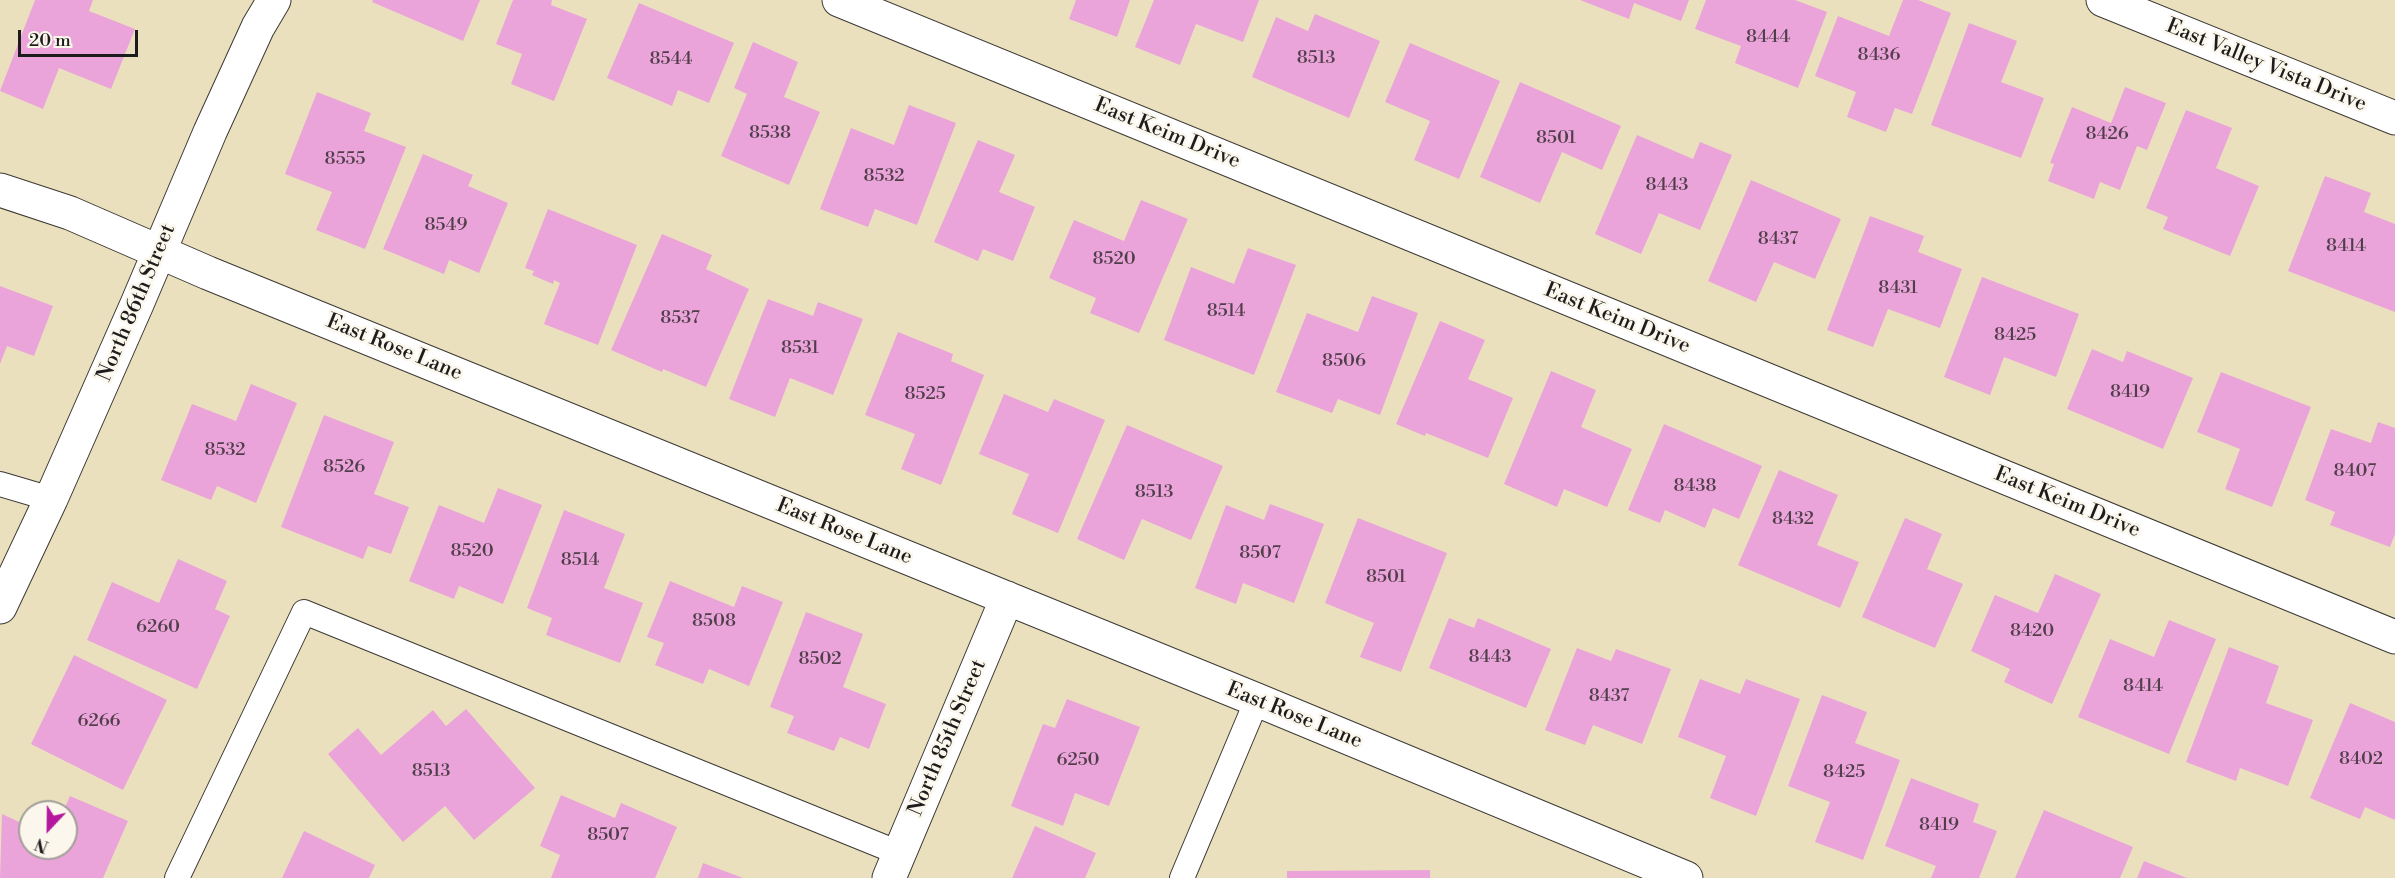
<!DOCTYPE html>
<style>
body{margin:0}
#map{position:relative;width:2395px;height:878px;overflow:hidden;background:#ebe0be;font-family:"Libre Bodoni",serif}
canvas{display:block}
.north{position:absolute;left:18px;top:800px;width:60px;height:60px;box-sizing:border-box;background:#fbf7ec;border:2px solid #a29f99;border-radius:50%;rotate:202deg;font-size:16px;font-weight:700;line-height:24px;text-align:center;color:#1c1c1c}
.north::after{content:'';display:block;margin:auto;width:21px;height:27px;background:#b5179e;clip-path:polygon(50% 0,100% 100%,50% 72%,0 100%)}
.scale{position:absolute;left:18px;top:30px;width:120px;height:27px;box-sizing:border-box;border:3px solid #1c1c1c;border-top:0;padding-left:8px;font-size:18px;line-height:21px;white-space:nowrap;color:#1c1c1c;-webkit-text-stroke:4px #fbf7ec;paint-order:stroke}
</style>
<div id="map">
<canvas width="2395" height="878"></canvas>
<div class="north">N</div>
<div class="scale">20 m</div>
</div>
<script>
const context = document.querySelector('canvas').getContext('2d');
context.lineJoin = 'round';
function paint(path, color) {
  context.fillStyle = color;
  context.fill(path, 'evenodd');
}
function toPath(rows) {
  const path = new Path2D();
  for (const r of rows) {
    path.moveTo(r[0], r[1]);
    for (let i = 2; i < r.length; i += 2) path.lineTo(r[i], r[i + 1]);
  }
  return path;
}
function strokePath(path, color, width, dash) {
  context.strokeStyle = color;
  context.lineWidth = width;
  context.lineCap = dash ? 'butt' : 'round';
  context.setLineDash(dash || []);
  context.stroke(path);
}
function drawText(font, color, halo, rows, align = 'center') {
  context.font = font + ' "Libre Bodoni",serif';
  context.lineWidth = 5;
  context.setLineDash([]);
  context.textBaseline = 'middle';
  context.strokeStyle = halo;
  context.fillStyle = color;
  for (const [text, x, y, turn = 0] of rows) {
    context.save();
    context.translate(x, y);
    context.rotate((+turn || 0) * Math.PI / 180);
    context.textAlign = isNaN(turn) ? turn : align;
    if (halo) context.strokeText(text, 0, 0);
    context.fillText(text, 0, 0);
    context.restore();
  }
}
paint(toPath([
 [35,0,93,0,89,11,135,29,111,89,59,68,43,109,0,91],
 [373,0,480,0,463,41,372,2],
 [513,0,552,0,551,5,587,19,554,101,511,84,522,54,496,44],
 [1076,0,1130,0,1117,37,1069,19],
 [1154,0,1259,0,1243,42,1196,24,1180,65,1135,47],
 [1580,0,1689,0,1681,21,1634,3,1629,19],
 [1706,0,1795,0,1827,12,1798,88,1735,63,1741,46,1695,29],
 [1903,0,1918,0,1951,13,1912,114,1895,108,1886,132,1847,117,1856,92,1815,76,1838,16,1889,36],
 [639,3,734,43,709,103,678,90,672,106,607,78],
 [1315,14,1380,41,1349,118,1252,77,1276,17,1308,31],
 [1969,23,2017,41,2001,82,2044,98,2021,158,1931,125],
 [753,42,798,62,784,97,820,112,789,185,721,156,747,94,734,88],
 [1410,43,1500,81,1459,179,1414,160,1430,121,1385,102],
 [1520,82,1621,126,1602,170,1562,152,1540,203,1480,177],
 [2125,87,2166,103,2147,150,2137,146,2120,190,2100,182,2094,199,2048,181,2054,164,2050,163,2072,107,2111,123],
 [317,92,371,113,364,131,406,147,365,249,316,230,332,192,285,174],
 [909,105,956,123,917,225,875,209,868,227,820,209,851,128,894,145],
 [2186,110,2232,128,2216,168,2259,186,2230,256,2163,229,2168,217,2146,208],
 [1637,135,1693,159,1700,142,1732,155,1700,230,1659,213,1641,254,1595,234],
 [978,140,1015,155,999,192,1035,207,1013,261,983,249,978,261,934,242],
 [423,154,473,175,468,186,508,203,479,273,449,260,444,274,383,249],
 [2325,176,2371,193,2364,212,2395,224,2395,312,2288,271],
 [1751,180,1841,219,1815,279,1774,262,1756,302,1708,281],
 [1141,200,1188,219,1139,333,1090,313,1096,298,1049,278,1074,220,1124,241],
 [548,209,637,245,598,345,544,324,560,283,554,280,553,284,532,275,534,271,525,268],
 [1870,216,1924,236,1918,252,1962,269,1940,328,1888,309,1873,347,1827,330],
 [662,234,712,255,706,269,749,289,706,387,663,369,662,372,611,350],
 [1248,248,1296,265,1254,375,1164,340,1191,267,1234,284],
 [1982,277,2079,314,2056,377,2004,357,1990,395,1944,377],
 [0,286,53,306,34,356,7,346,0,364],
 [1372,296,1418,313,1380,415,1338,399,1332,413,1276,392,1307,313,1358,332],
 [768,299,813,316,818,302,863,319,833,395,790,378,775,417,729,399],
 [1440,321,1485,340,1468,379,1513,398,1488,458,1426,433,1425,436,1396,424],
 [898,332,953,354,951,361,984,375,941,485,901,469,915,434,865,415],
 [2092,349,2123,362,2127,351,2193,378,2163,449,2067,409],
 [1551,371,1596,390,1581,427,1632,449,1607,507,1564,489,1557,507,1504,484],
 [2221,372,2311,407,2272,507,2225,489,2240,449,2197,432],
 [251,384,297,403,256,503,217,486,211,500,161,480,192,404,236,421],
 [1004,394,1048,412,1054,399,1105,420,1058,533,1012,514,1029,474,979,454],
 [324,415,394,442,374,494,409,507,391,554,368,546,363,559,281,527],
 [2378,422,2395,428,2395,534,2390,547,2330,525,2335,512,2305,500,2331,429,2371,443],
 [1664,424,1762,466,1739,519,1713,508,1705,528,1665,510,1660,523,1628,510],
 [1127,425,1223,466,1191,540,1142,519,1124,560,1077,539],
 [1779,470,1838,495,1817,545,1859,562,1840,608,1738,565],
 [498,488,542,505,503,604,459,586,454,599,409,581,439,505,484,523],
 [1270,504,1324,524,1294,603,1243,583,1236,604,1195,588,1226,505,1264,520],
 [564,510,625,534,604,588,643,603,620,663,546,635,552,618,527,608],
 [1358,518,1447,553,1401,672,1360,657,1374,623,1325,603],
 [1905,518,1942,534,1927,569,1963,584,1935,648,1862,617],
 [178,559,227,581,215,609,230,616,197,689,87,640,112,582,159,603],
 [2055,574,2101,594,2052,704,2004,682,2010,669,1971,651,1995,595,2038,613],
 [670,581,734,607,742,586,783,602,749,686,709,669,703,684,655,665,664,643,647,637],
 [806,612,863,634,843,687,886,704,869,749,840,737,834,751,787,733,794,716,770,707],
 [1449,618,1474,628,1478,618,1551,649,1526,708,1429,668],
 [2169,620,2216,639,2169,754,2078,717,2110,639,2154,657],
 [2229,647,2279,666,2266,703,2313,720,2288,786,2240,768,2236,781,2186,762],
 [1577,648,1611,661,1616,649,1671,669,1642,744,1593,725,1585,745,1545,730],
 [74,655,167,700,123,790,31,744],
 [1700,679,1740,694,1746,679,1800,699,1756,816,1710,798,1726,756,1678,737],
 [1822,695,1867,712,1855,743,1900,760,1863,860,1815,842,1830,802,1788,786],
 [1067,699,1140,727,1109,806,1075,793,1063,826,1011,806,1043,724,1055,728],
 [2350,703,2395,722,2395,820,2365,807,2360,819,2310,798],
 [466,709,535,788,474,840,445,806,403,842,328,754,358,728,381,755,433,710,446,726],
 [1911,778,1979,804,1973,822,1997,831,1979,878,1931,878,1936,866,1885,846],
 [561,795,615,818,621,803,677,827,655,878,551,878,560,855,540,846],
 [70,796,128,821,103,878,0,878,2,814,30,827,30,848,66,848,66,812,63,812],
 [2044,810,2133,847,2120,878,2015,878],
 [1035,826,1096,853,1085,878,1012,878],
 [304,831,375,865,369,878,282,878],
 [2144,861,2187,878,2137,878],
 [703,863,743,878,698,878],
 [1430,870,1430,878,1287,878,1287,871]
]), '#eaa4d9');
const lane = toPath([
 [0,484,51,499],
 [177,878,304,612,899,853],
 [1182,878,1257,700]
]);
const street = toPath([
 [839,0,2395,637],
 [2103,0,2395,118],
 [0,190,70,213,208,273,1257,700,1686,878],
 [0,607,51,499,137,304,210,132,258,27,274,0],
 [889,878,1007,598]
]);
strokePath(lane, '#3b3934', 26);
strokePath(street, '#3b3934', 35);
strokePath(lane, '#fff', 24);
strokePath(street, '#fff', 33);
drawText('18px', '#503e4b', null, [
 ["8444",1768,38],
 ["8436",1879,56],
 ["8513",1316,59],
 ["8544",671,60],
 ["8538",770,134],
 ["8426",2107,135],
 ["8501",1556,139],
 ["8555",345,160],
 ["8532",884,177],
 ["8443",1667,186],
 ["8549",446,226],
 ["8437",1778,240],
 ["8414",2346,247],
 ["8520",1114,260],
 ["8431",1898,289],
 ["8514",1226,312],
 ["8537",680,319],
 ["8425",2015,336],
 ["8531",800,349],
 ["8506",1344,362],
 ["8419",2130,393],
 ["8525",925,395],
 ["8532",225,451],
 ["8526",344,468],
 ["8407",2355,472],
 ["8438",1695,487],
 ["8513",1154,493],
 ["8432",1793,520],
 ["8520",472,552],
 ["8507",1260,554],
 ["8514",580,561],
 ["8501",1386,578],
 ["8508",714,622],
 ["6260",158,628],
 ["8420",2032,632],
 ["8443",1490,658],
 ["8502",820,660],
 ["8414",2143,687],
 ["8437",1609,697],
 ["6266",99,722],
 ["8402",2361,760],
 ["6250",1078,761],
 ["8513",431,772],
 ["8425",1844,773],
 ["8419",1939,826],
 ["8507",608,836]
]);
drawText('21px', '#1c1c1c', '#fbf7ec', [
 ["East Valley Vista Drive",2266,66,22],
 ["East Keim Drive",1167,134,22],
 ["North 86th Street",137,303,-67],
 ["East Keim Drive",1617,319,22],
 ["East Rose Lane",394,348,22],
 ["East Keim Drive",2067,503,22],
 ["East Rose Lane",844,532,22],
 ["East Rose Lane",1294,716,22],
 ["North 85th Street",948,738,-67]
]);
</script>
